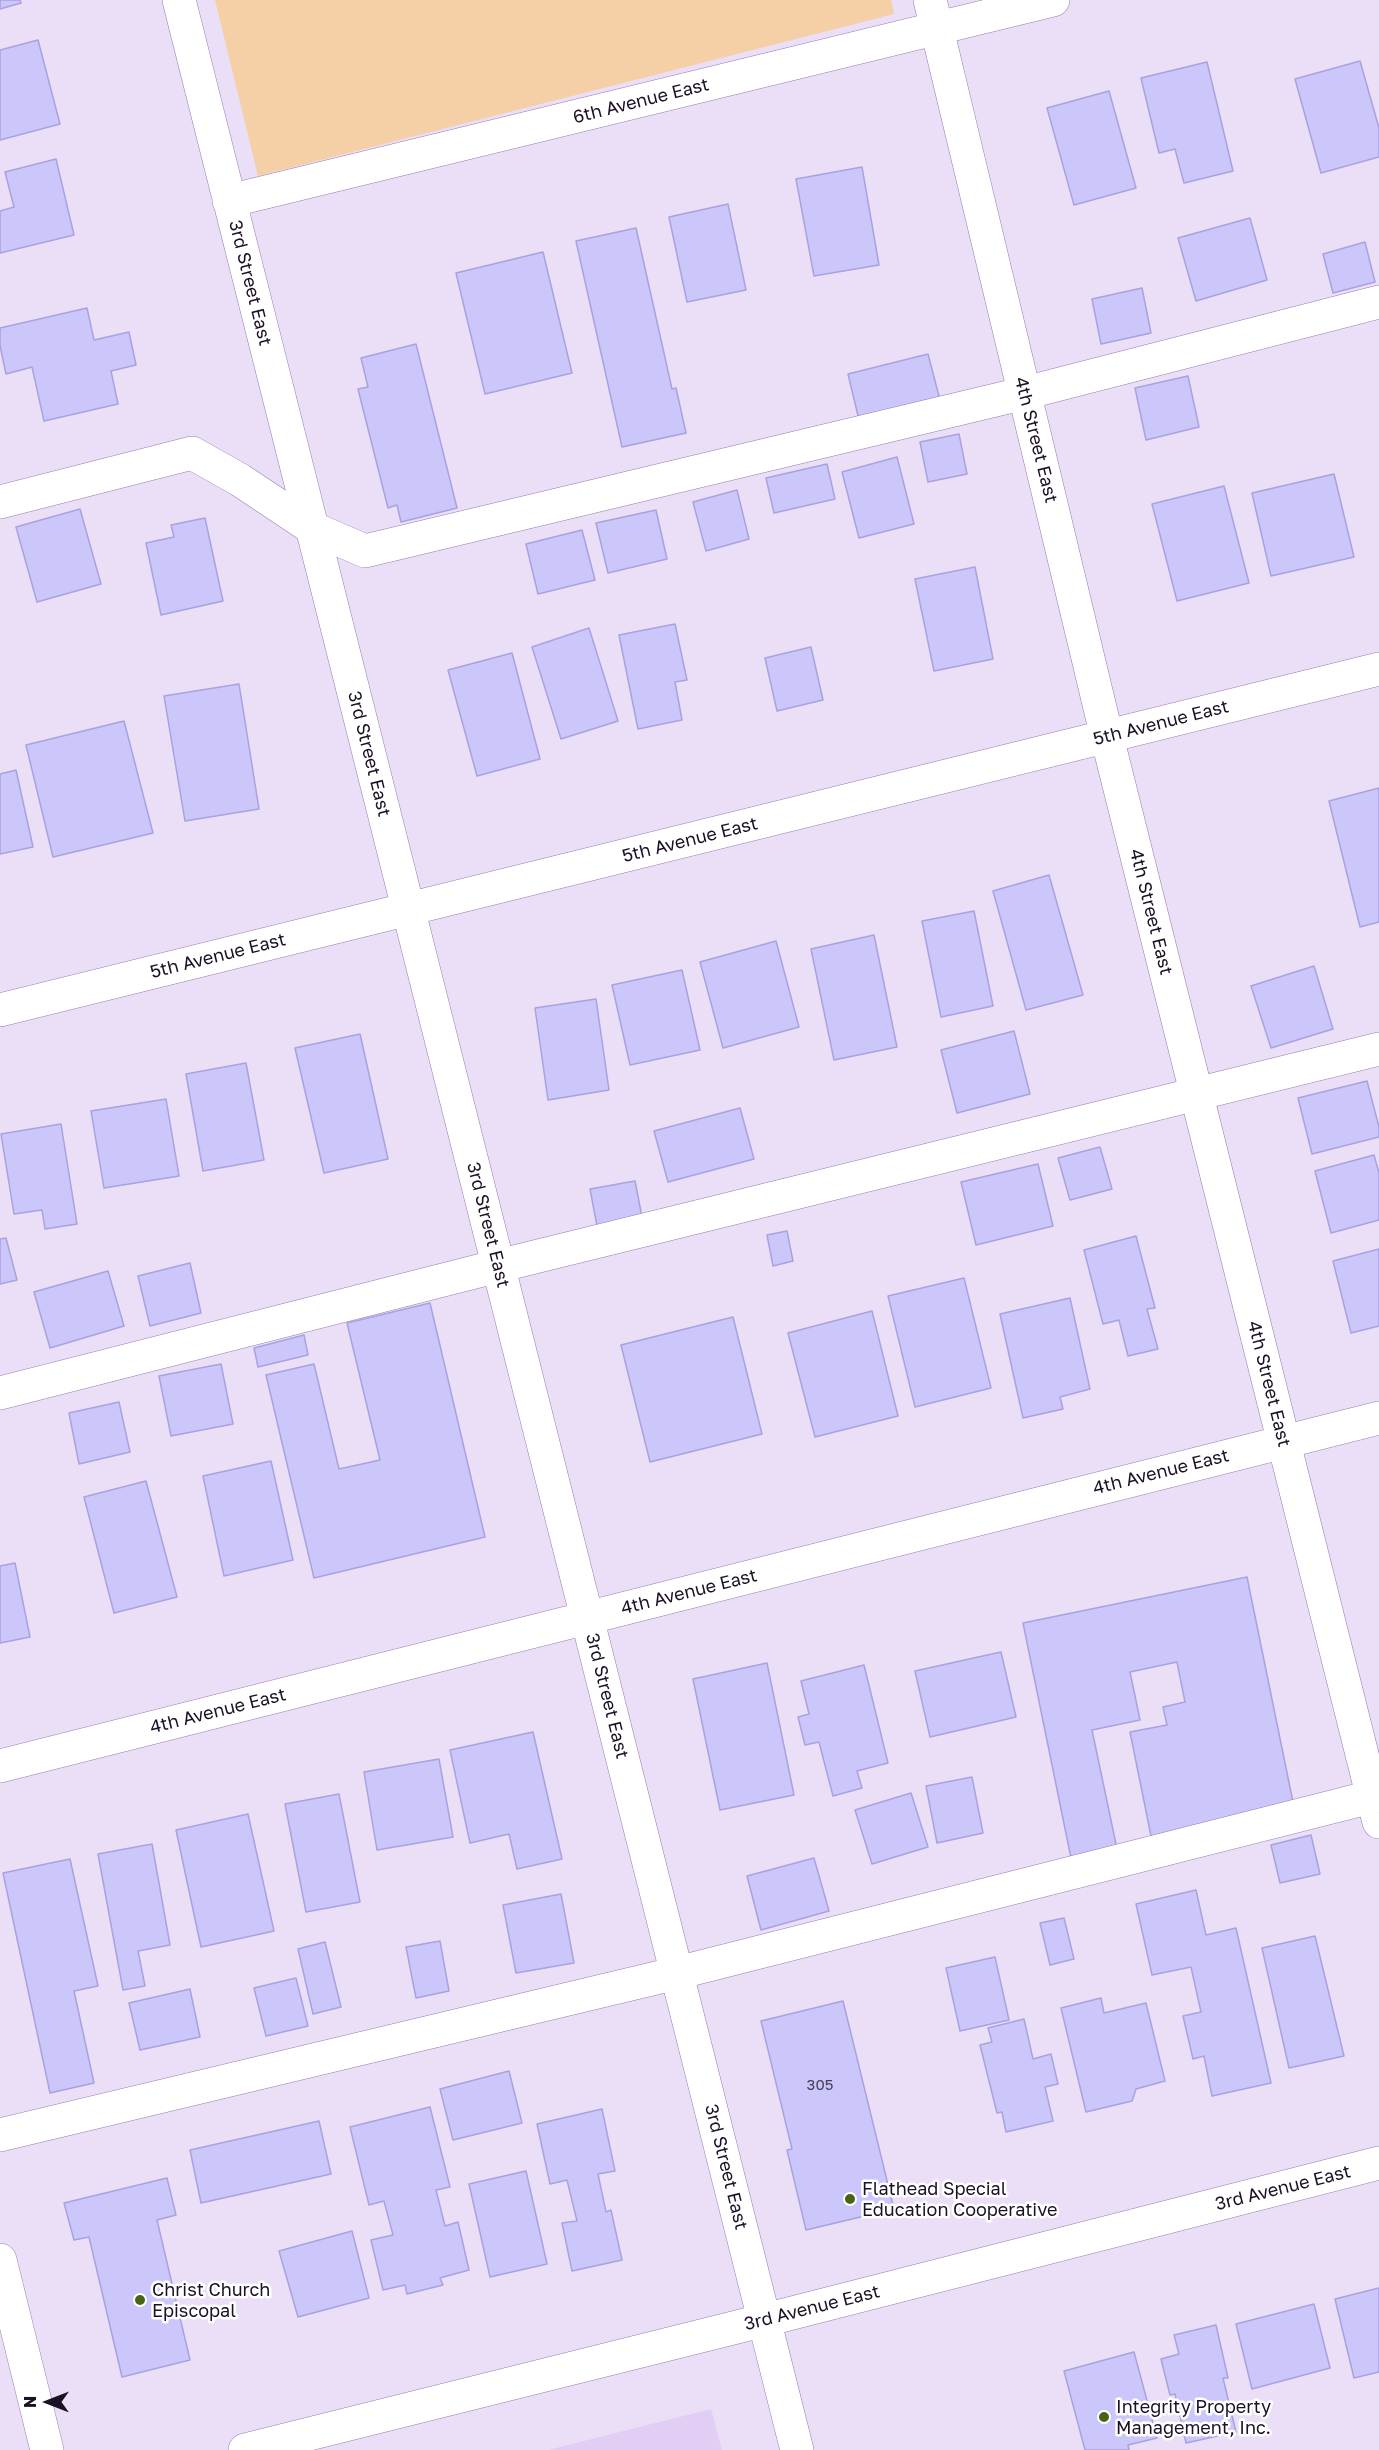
<!DOCTYPE html>
<style>
body{margin:0}
#map{position:relative;width:1379px;height:2450px;overflow:hidden;background:#ebdef7;font-family:"Golos Text",sans-serif}
canvas{display:block}
.north{position:absolute;left:18px;top:2372px;width:60px;height:60px;-webkit-text-stroke:4px #fff;paint-order:stroke;rotate:270deg;font-size:16px;font-weight:700;line-height:24px;text-align:center;color:#1c1025}
.north::after{content:'';display:block;margin:auto;width:21px;height:27px;background:#1c1025;clip-path:polygon(50% 0,100% 100%,50% 72%,0 100%)}
</style>
<div id="map">
<canvas width="1379" height="2450"></canvas>
<div class="north">N</div>
</div>
<script>
const context = document.querySelector('canvas').getContext('2d');
context.lineJoin = 'round';
function paint(path, color) {
  context.fillStyle = color;
  context.fill(path, 'evenodd');
}
function toPath(rows) {
  const path = new Path2D();
  for (const r of rows) {
    path.moveTo(r[0], r[1]);
    for (let i = 2; i < r.length; i += 2) path.lineTo(r[i], r[i + 1]);
  }
  return path;
}
function strokePath(path, color, width, dash) {
  context.strokeStyle = color;
  context.lineWidth = width;
  context.lineCap = dash ? 'butt' : 'round';
  context.setLineDash(dash || []);
  context.stroke(path);
}
function drawText(font, color, halo, rows, align = 'center') {
  context.font = font + ' "Golos Text",sans-serif';
  context.lineWidth = 5;
  context.setLineDash([]);
  context.textBaseline = 'middle';
  context.strokeStyle = halo;
  context.fillStyle = color;
  for (const [text, x, y, turn = 0] of rows) {
    context.save();
    context.translate(x, y);
    context.rotate((+turn || 0) * Math.PI / 180);
    context.textAlign = isNaN(turn) ? turn : align;
    if (halo) context.strokeText(text, 0, 0);
    context.fillText(text, 0, 0);
    context.restore();
  }
}
paint(toPath([
 [711,2409,722,2450,548,2450]
]), '#e2cef5');
paint(toPath([
 [215,0,891,0,894,14,258,176]
]), '#f5cfa6');
const building = toPath([
 [0,0,20,0,21,3,0,9,0,0],
 [38,40,60,124,0,140,0,50,38,40],
 [1360,61,1379,128,1379,157,1321,173,1295,79,1360,61],
 [1207,62,1233,171,1184,183,1175,149,1159,153,1141,78,1207,62],
 [1109,91,1136,188,1074,205,1047,108,1109,91],
 [56,159,74,235,0,253,0,211,14,207,5,172,56,159],
 [862,167,879,265,814,276,796,179,862,167],
 [728,204,746,290,687,302,669,217,728,204],
 [1250,218,1267,280,1196,301,1178,238,1250,218],
 [636,228,672,389,676,388,686,433,622,447,576,241,636,228],
 [1365,242,1375,282,1333,293,1323,254,1365,242],
 [543,252,572,373,485,394,456,273,543,252],
 [1142,288,1151,333,1101,344,1092,299,1142,288],
 [87,308,94,340,129,332,136,365,111,371,118,404,44,421,32,367,6,374,0,346,0,328,87,308],
 [416,344,457,508,401,522,397,505,388,508,358,389,368,387,361,358,416,344],
 [928,354,940,400,859,420,848,374,928,354],
 [1188,376,1199,427,1146,440,1135,388,1188,376],
 [959,434,967,474,928,482,920,442,959,434],
 [897,457,914,524,859,538,842,472,897,457],
 [827,464,835,499,774,513,766,478,827,464],
 [1334,474,1354,557,1271,576,1252,493,1334,474],
 [1224,486,1249,583,1177,601,1152,504,1224,486],
 [737,490,749,539,706,551,693,502,737,490],
 [80,509,101,584,37,602,16,527,80,509],
 [656,510,667,559,608,573,596,523,656,510],
 [205,518,223,601,161,615,146,543,174,537,171,525,205,518],
 [582,530,595,580,538,594,526,544,582,530],
 [975,567,993,659,934,671,915,579,975,567],
 [675,624,687,680,675,682,682,720,638,729,619,635,675,624],
 [589,628,618,721,561,739,532,647,589,628],
 [811,647,823,700,777,711,765,658,811,647],
 [512,653,540,759,477,776,448,670,512,653],
 [239,684,259,809,185,821,164,696,239,684],
 [124,721,153,833,53,857,26,745,124,721],
 [16,770,33,847,0,854,0,774,16,770],
 [1379,788,1379,922,1360,927,1329,801,1379,788],
 [1049,875,1083,995,1026,1010,993,891,1049,875],
 [974,911,993,1006,941,1017,922,921,974,911],
 [874,935,897,1047,834,1060,811,949,874,935],
 [776,941,799,1027,723,1048,700,962,776,941],
 [1314,966,1333,1029,1271,1048,1251,986,1314,966],
 [682,970,700,1050,630,1065,612,985,682,970],
 [596,999,609,1090,548,1100,535,1008,596,999],
 [1014,1031,1030,1094,957,1113,941,1050,1014,1031],
 [360,1034,388,1159,324,1173,295,1048,360,1034],
 [246,1063,264,1160,203,1171,186,1074,246,1063],
 [1367,1081,1379,1127,1379,1137,1312,1154,1298,1098,1367,1081],
 [166,1099,179,1176,104,1188,91,1111,166,1099],
 [740,1108,754,1159,668,1182,654,1131,740,1108],
 [61,1124,77,1224,45,1229,42,1210,14,1214,1,1134,61,1124],
 [1100,1147,1112,1189,1070,1200,1058,1158,1100,1147],
 [1374,1155,1379,1173,1379,1220,1331,1233,1315,1171,1374,1155],
 [1038,1164,1053,1226,976,1245,961,1182,1038,1164],
 [635,1181,643,1222,598,1231,590,1189,635,1181],
 [787,1231,793,1261,773,1266,767,1235,787,1231],
 [1136,1236,1155,1308,1147,1309,1158,1349,1128,1356,1119,1320,1103,1324,1084,1250,1136,1236],
 [6,1238,17,1280,0,1284,0,1239,6,1238],
 [1379,1249,1379,1326,1351,1333,1333,1261,1379,1249],
 [190,1263,201,1313,150,1326,138,1276,190,1263],
 [108,1271,124,1326,50,1348,34,1292,108,1271],
 [964,1278,991,1388,915,1407,888,1296,964,1278],
 [1070,1298,1090,1389,1060,1397,1063,1409,1023,1418,1000,1314,1070,1298],
 [430,1303,485,1537,314,1578,266,1375,314,1364,339,1469,380,1460,347,1323,430,1303],
 [872,1311,898,1416,815,1437,788,1333,872,1311],
 [733,1317,762,1434,650,1462,621,1345,733,1317],
 [304,1335,308,1355,258,1367,254,1348,304,1335],
 [221,1364,233,1424,171,1436,159,1376,221,1364],
 [119,1402,130,1452,79,1464,69,1413,119,1402],
 [271,1461,293,1560,224,1576,203,1476,271,1461],
 [146,1481,177,1597,114,1613,84,1497,146,1481],
 [15,1563,30,1637,0,1643,0,1566,15,1563],
 [1247,1577,1294,1807,1151,1836,1130,1732,1167,1725,1163,1707,1185,1702,1177,1662,1130,1672,1140,1720,1092,1730,1117,1849,1071,1858,1023,1623,1247,1577],
 [1001,1652,1016,1717,930,1737,915,1671,1001,1652],
 [767,1663,794,1795,720,1810,693,1679,767,1663],
 [864,1665,888,1763,857,1771,862,1788,833,1796,819,1742,805,1745,798,1717,809,1714,801,1681,864,1665],
 [533,1732,562,1859,517,1869,509,1834,470,1843,450,1750,533,1732],
 [439,1759,453,1837,377,1850,364,1772,439,1759],
 [972,1777,983,1833,937,1843,926,1786,972,1777],
 [911,1793,928,1847,872,1864,855,1810,911,1793],
 [339,1794,360,1902,306,1912,285,1804,339,1794],
 [248,1814,274,1931,201,1947,176,1830,248,1814],
 [1311,1835,1320,1874,1280,1883,1271,1845,1311,1835],
 [152,1844,170,1945,138,1951,145,1986,123,1990,98,1854,152,1844],
 [814,1858,829,1911,761,1930,747,1876,814,1858],
 [70,1859,98,1986,74,1991,94,2083,50,2093,3,1873,70,1859],
 [1196,1890,1206,1935,1236,1928,1271,2083,1212,2096,1204,2056,1193,2059,1183,2016,1201,2012,1191,1967,1152,1975,1136,1904,1196,1890],
 [561,1894,574,1963,516,1973,503,1905,561,1894],
 [1064,1918,1074,1959,1050,1965,1040,1923,1064,1918],
 [1315,1936,1344,2056,1289,2068,1262,1948,1315,1936],
 [440,1941,449,1991,416,1998,406,1947,440,1941],
 [325,1942,341,2007,313,2014,298,1949,325,1942],
 [995,1957,1009,2020,960,2031,946,1968,995,1957],
 [296,1978,308,2026,266,2036,254,1988,296,1978],
 [190,1989,200,2037,140,2050,129,2003,190,1989],
 [1101,1998,1104,2013,1146,2003,1165,2081,1136,2089,1132,2101,1086,2112,1061,2008,1101,1998],
 [843,2001,894,2209,806,2230,787,2150,792,2149,761,2021,843,2001],
 [1024,2019,1033,2059,1051,2054,1058,2084,1045,2087,1053,2121,1006,2132,1002,2112,997,2113,980,2045,992,2042,988,2028,1024,2019],
 [509,2071,522,2123,453,2140,440,2089,509,2071],
 [430,2107,450,2187,436,2190,445,2226,458,2222,469,2270,440,2278,443,2285,407,2294,405,2285,383,2290,371,2240,393,2235,384,2201,369,2205,350,2127,430,2107],
 [602,2109,615,2171,598,2174,606,2212,611,2210,622,2260,572,2271,562,2223,577,2221,567,2180,550,2184,537,2124,602,2109],
 [319,2121,331,2174,201,2203,190,2150,319,2121],
 [526,2171,547,2264,490,2277,469,2184,526,2171],
 [167,2178,176,2215,157,2220,190,2360,122,2377,89,2237,74,2240,64,2203,167,2178],
 [352,2231,369,2298,298,2317,279,2251,352,2231],
 [1379,2288,1379,2372,1354,2378,1335,2299,1379,2288],
 [1314,2304,1330,2368,1252,2389,1236,2324,1314,2304],
 [1216,2325,1228,2378,1223,2378,1236,2432,1186,2443,1175,2394,1170,2395,1161,2359,1179,2354,1174,2335,1216,2325],
 [1134,2352,1157,2438,1128,2445,1129,2450,1085,2450,1064,2371,1134,2352]
]);
paint(building, '#cbc7fb');
strokePath(building, '#a8a2df', 1.5);
const minor = toPath([
 [179,0,797,2450],
 [930,0,1107,737,1379,1822],
 [229,201,1053,0],
 [0,502,192,453,240,480,312,528,365,551,1025,393,1379,302],
 [0,1010,1379,669],
 [0,1393,498,1266,1379,1049],
 [0,1766,1379,1418],
 [0,2135,677,1973,1379,1795],
 [0,2260,47,2450],
 [245,2450,765,2320,1379,2163]
]);
strokePath(minor, '#997cb3', 34);
strokePath(minor, '#fff', 33);
for (const [x, y, r, color] of [
 [850,2199,6,"#476416"],
 [140,2300,6,"#476416"],
 [1104,2417,6,"#476416"]
]) {
  const dot = new Path2D();
  dot.arc(x, y, r, 0, 2 * Math.PI);
  context.fillStyle = color;
  context.fill(dot);
  strokePath(dot, '#fff', 2);
}
drawText('15px', '#483e5a', null, [
 ["305",820,2085]
]);
drawText('18px', '#1c1025', '#fff', [
 ["6th Avenue East",641,101,-14],
 ["3rd Street East",250,283,76],
 ["4th Street East",1036,440,76],
 ["5th Avenue East",1161,723,-14],
 ["3rd Street East",369,754,76],
 ["5th Avenue East",690,840,-14],
 ["4th Street East",1151,912,76],
 ["5th Avenue East",218,956,-14],
 ["3rd Street East",488,1225,76],
 ["4th Street East",1269,1384,76],
 ["4th Avenue East",1161,1472,-14],
 ["4th Avenue East",689,1592,-14],
 ["3rd Street East",607,1696,76],
 ["4th Avenue East",218,1711,-14],
 ["3rd Street East",726,2167,76],
 ["3rd Avenue East",1283,2188,-14],
 ["3rd Avenue East",812,2308,-14]
]);
drawText('18px', '#1c1025', '#fff', [
 ["Flathead Special",862,2189],
 ["Education Cooperative",862,2210],
 ["Christ Church",152,2290],
 ["Episcopal",152,2311],
 ["Integrity Property",1116,2407],
 ["Management, Inc.",1116,2428]
], 'left');
</script>
